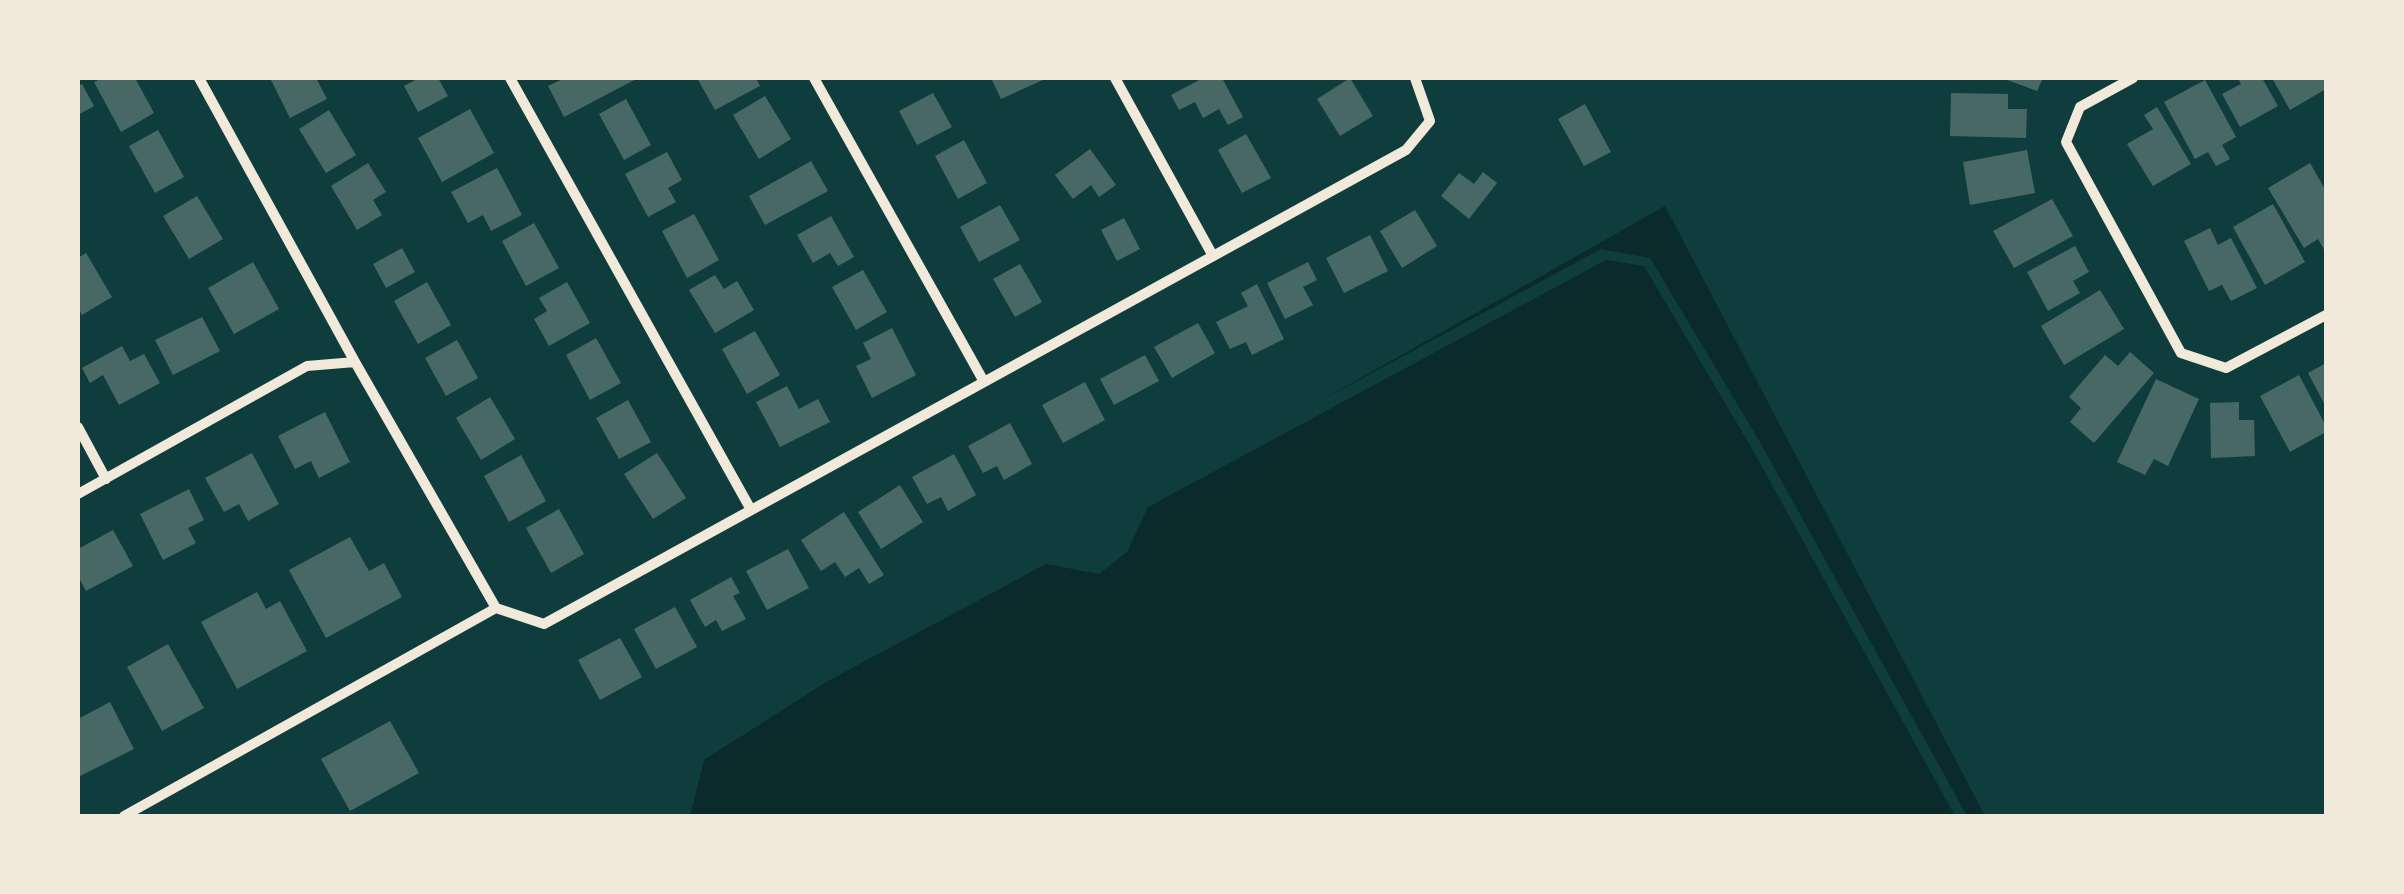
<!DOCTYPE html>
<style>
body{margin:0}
#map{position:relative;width:2404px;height:894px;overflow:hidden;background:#0f3d3e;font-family:"IBM Plex Serif",serif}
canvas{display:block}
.frame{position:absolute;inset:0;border:80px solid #f1e9da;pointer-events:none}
</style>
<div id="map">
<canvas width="2404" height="894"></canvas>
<div class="frame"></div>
</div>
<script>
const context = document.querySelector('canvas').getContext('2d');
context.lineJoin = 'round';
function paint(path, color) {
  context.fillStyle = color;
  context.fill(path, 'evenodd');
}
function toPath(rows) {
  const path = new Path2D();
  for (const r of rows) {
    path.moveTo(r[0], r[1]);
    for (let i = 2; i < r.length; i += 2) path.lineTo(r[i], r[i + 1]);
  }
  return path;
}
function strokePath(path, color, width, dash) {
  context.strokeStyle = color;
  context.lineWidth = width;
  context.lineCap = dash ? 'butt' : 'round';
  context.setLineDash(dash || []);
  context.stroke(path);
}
paint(toPath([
 [1665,206,1985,816,1967,816,1760,442,1650,258,1601,249,1313,405],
 [1606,260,1644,266,1751,447,1955,816,690,816,704,760,828,681,1046,564,1099,574,1127,552,1148,507]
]), '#0a2a2b');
paint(toPath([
 [103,78,135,78,154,113,121,132,94,82],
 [270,78,316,78,327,99,290,118],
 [419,78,438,78,448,96,418,112,404,86],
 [565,78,638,78,564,117,548,86],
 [697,78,756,78,760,86,715,110],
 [991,78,1047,78,1001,99],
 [1203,78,1222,78,1243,117,1228,125,1219,109,1203,118,1195,102,1179,110,1171,95],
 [1350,78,1373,116,1340,136,1317,99],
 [2002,78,2043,78,2037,91],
 [2238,78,2262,78,2278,106,2240,127,2222,94,2241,84],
 [2272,78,2323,78,2326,89,2290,110],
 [2205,80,2236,137,2222,145,2230,159,2216,166,2208,152,2195,159,2164,102],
 [82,84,94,106,78,115,78,86],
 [933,93,952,127,917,145,899,111],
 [1951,93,2008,94,2008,109,2027,109,2026,138,1950,136],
 [765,96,791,139,759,159,733,115],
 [626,99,651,145,624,160,599,114],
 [1585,104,1611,152,1584,166,1558,119],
 [2157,107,2191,164,2153,186,2127,144,2153,129,2144,115],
 [470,109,494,153,442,182,418,138],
 [329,110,356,155,326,173,299,129],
 [158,130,184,177,155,193,129,146],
 [1246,134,1271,178,1242,193,1218,150],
 [964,140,987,183,958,199,935,156],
 [1090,149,1116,185,1099,197,1091,185,1073,199,1055,175],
 [2027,150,2035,193,1970,205,1963,162],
 [667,152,682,180,668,188,676,202,648,217,625,174],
 [811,161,828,191,765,225,749,196],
 [368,163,386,192,373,200,382,215,357,230,331,186],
 [2310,163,2326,191,2326,253,2318,239,2304,248,2268,188],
 [497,168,522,215,491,231,483,215,468,223,451,192],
 [1483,172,1497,183,1469,219,1441,196,1459,173,1474,184],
 [197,196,223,239,189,259,163,216],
 [2052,199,2073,236,2014,268,1993,231],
 [2273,204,2305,262,2265,285,2233,227],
 [1000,205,1020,240,979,262,960,227],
 [1415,210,1437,246,1402,268,1380,231],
 [694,214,719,260,687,278,662,231],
 [831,216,854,257,838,266,830,253,813,263,797,235],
 [1124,218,1140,249,1117,261,1101,230],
 [534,223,559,268,526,286,502,241],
 [2210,228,2218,245,2231,238,2257,288,2231,301,2222,285,2209,291,2184,241],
 [1370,235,1388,271,1344,293,1326,258],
 [2075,246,2089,272,2073,281,2080,293,2048,311,2027,272],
 [402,248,415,272,386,288,373,264],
 [86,253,112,297,82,315,78,307,78,258],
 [253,262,279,309,234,334,208,288],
 [1308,262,1317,280,1303,287,1313,305,1285,319,1267,283],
 [1020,264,1042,302,1015,317,993,279],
 [863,270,887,312,856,330,832,287],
 [715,275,724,289,737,281,754,310,715,333,689,290],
 [427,282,451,325,418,344,394,301],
 [567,282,590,323,549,346,534,319,547,311,539,298],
 [1257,284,1284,339,1252,355,1246,342,1230,349,1216,322,1248,306,1241,293],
 [2100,290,2124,329,2064,365,2041,326],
 [202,317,220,351,173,375,155,340],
 [1198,323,1215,353,1172,378,1154,347],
 [892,328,916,375,872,398,856,366,871,359,863,343],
 [755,331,780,375,747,394,722,349],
 [596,338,621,383,590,400,566,355],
 [457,340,478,378,446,396,425,358],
 [122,346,130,361,144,354,160,383,119,405,103,375,90,383,82,368],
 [2130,352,2154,373,2094,443,2070,422,2081,408,2069,397,2105,355,2118,366],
 [1145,355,1159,381,1114,405,1100,379],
 [2326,363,2326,407,2308,373],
 [2299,375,2326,426,2326,432,2290,452,2260,396],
 [2156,379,2199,399,2168,466,2154,459,2145,475,2117,462],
 [1085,382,1105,420,1063,443,1042,405],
 [787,386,799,409,818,399,830,422,780,447,756,402],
 [490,397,515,439,481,460,456,418],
 [628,400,651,442,619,459,596,418],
 [2239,402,2239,420,2254,420,2255,456,2211,458,2210,403],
 [325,412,350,462,319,478,311,461,295,469,278,436],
 [1010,423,1032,464,1004,480,997,466,983,473,968,446],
 [252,453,279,504,248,521,239,504,224,512,205,478],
 [657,453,686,498,653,519,624,474],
 [954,454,976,495,948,511,941,497,927,504,912,477],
 [521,455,546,501,509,522,484,476],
 [900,485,923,522,881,549,858,512],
 [189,489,204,520,188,528,196,543,163,560,140,514],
 [559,509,584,554,551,573,526,528],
 [844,512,884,575,869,584,859,568,845,577,835,562,821,571,801,540],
 [113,530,133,566,86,591,78,576,78,549],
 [350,537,369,571,384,563,402,597,326,638,289,570],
 [788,549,809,588,767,610,746,571],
 [731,577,740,593,733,596,746,619,722,631,716,620,705,627,690,600],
 [257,592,266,609,280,601,307,651,237,689,201,622],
 [675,607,697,647,656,669,634,629],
 [620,638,642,677,600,700,578,660],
 [168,644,204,708,162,731,127,667],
 [110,702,134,749,78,777,78,719],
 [390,721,419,773,350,811,321,759]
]), '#486865');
strokePath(toPath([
 [199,78,355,362,496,608],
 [510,78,750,508],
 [814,78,983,380],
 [1115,78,1213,256],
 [2133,78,2080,107,2066,142,2181,353,2226,368,2326,315],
 [78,427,106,479],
 [78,494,307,366,355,362],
 [496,608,544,624,1406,150,1430,121,1415,78],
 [124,816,496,608]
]), '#f1e9da', 10);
</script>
